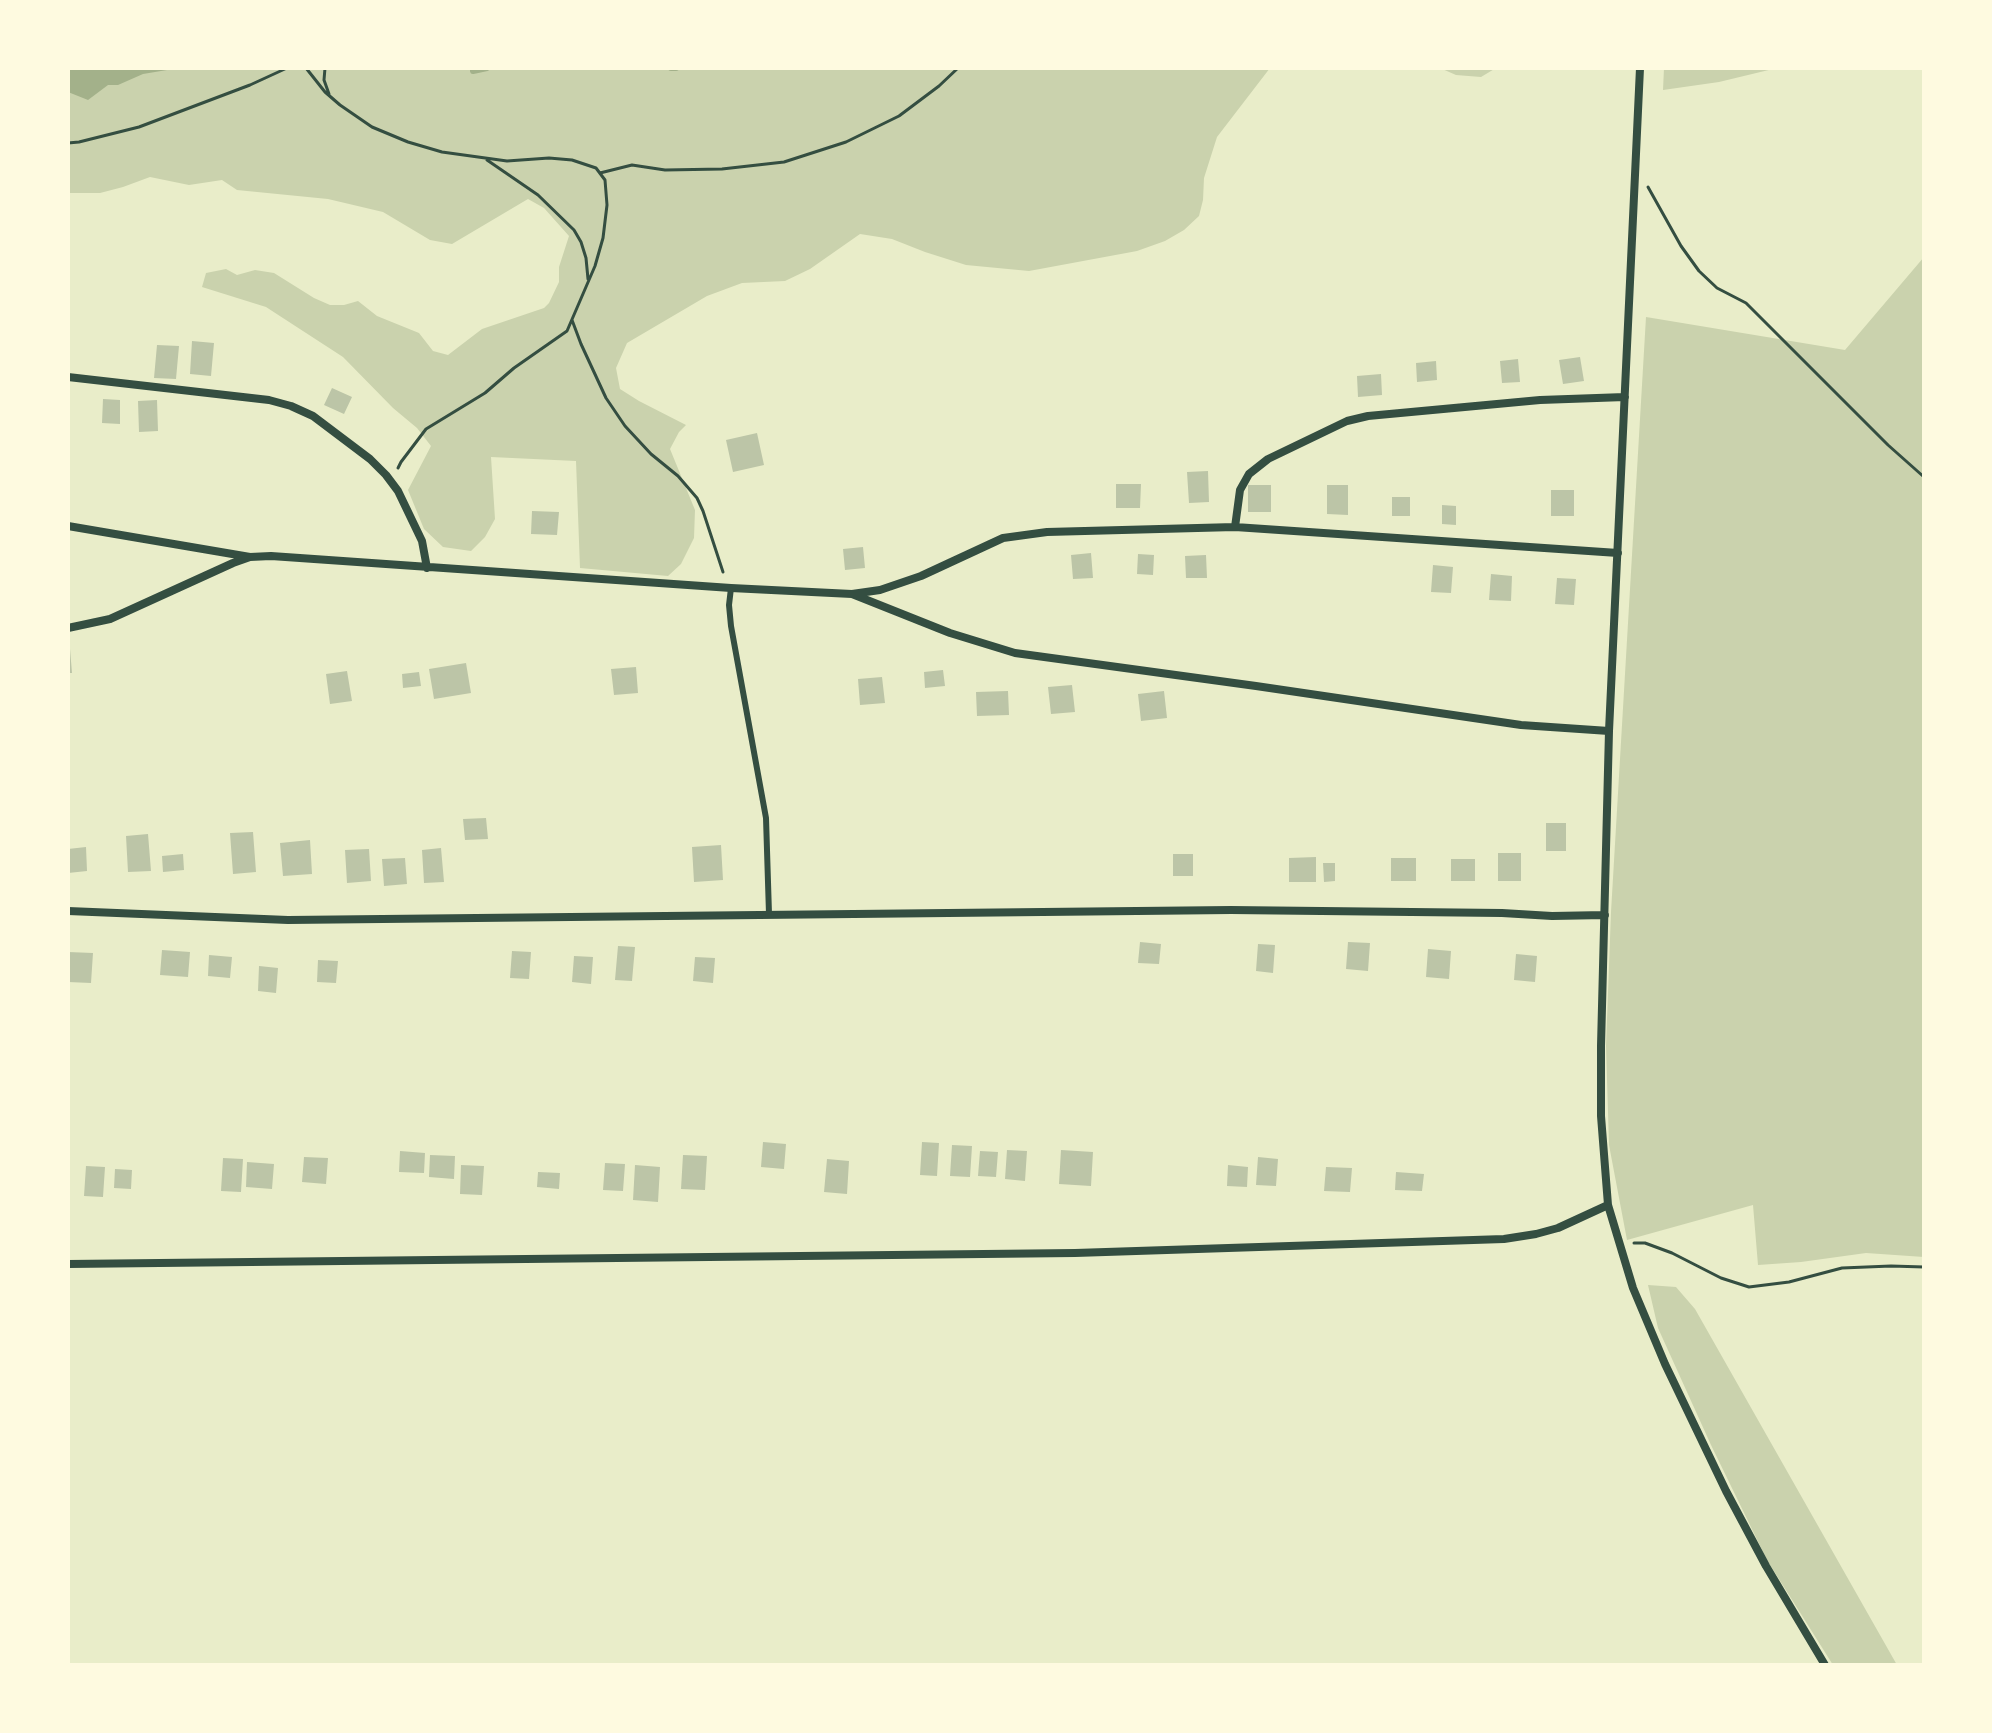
<!DOCTYPE html>
<style>
body{margin:0}
#map{position:relative;width:1992px;height:1733px;overflow:hidden;background:#e9edc9;font-family:"DejaVu Sans",sans-serif}
canvas{display:block}
.frame{position:absolute;inset:0;border:70px solid #fefae0;pointer-events:none}
</style>
<div id="map">
<canvas width="1992" height="1733"></canvas>
<div class="frame"></div>
</div>
<script>
const context = document.querySelector('canvas').getContext('2d');
context.lineJoin = 'round';
function paint(path, color) {
  context.fillStyle = color;
  context.fill(path, 'evenodd');
}
function toPath(rows) {
  const path = new Path2D();
  for (const r of rows) {
    path.moveTo(r[0], r[1]);
    for (let i = 2; i < r.length; i += 2) path.lineTo(r[i], r[i + 1]);
  }
  return path;
}
function strokePath(path, color, width, dash) {
  context.strokeStyle = color;
  context.lineWidth = width;
  context.lineCap = dash ? 'butt' : 'round';
  context.setLineDash(dash || []);
  context.stroke(path);
}
paint(toPath([
 [68,68,1270,68,1217,137,1204,178,1203,200,1199,216,1184,230,1165,241,1137,251,1029,271,966,265,925,252,892,239,860,234,810,269,785,281,742,283,707,296,627,343,616,368,620,389,639,401,686,425,679,432,670,449,695,510,694,538,681,564,668,576,580,568,576,461,491,457,495,519,485,537,471,551,443,547,424,529,408,490,431,446,417,428,393,408,343,357,266,307,202,287,206,273,226,269,237,275,255,270,274,273,314,298,330,305,344,305,358,301,377,316,419,333,433,351,448,355,482,329,544,308,549,303,559,282,559,267,569,236,544,208,528,199,452,244,430,240,383,212,328,199,237,190,222,180,189,185,150,177,123,187,100,193,68,193],
 [1440,68,1496,68,1481,77,1456,75],
 [1664,68,1777,68,1719,82,1663,90],
 [1924,257,1924,1257,1866,1253,1801,1262,1758,1265,1753,1205,1627,1240,1609,1145,1606,1046,1611,912,1646,317,1845,350],
 [1648,1285,1676,1287,1695,1309,1897,1665,1833,1665,1767,1560,1711,1445,1658,1328]
]), '#cad2ad');
paint(toPath([
 [68,68,179,68,143,74,118,85,108,85,88,100,68,92]
]), '#a3b18a');
strokePath(toPath([
 [671,68,676,68],
 [473,71,487,68]
]), '#a3b18a', 6);
paint(toPath([
 [192,341,214,343,211,376,190,374],
 [157,345,179,346,176,379,154,378],
 [1580,357,1584,381,1563,384,1559,360],
 [1518,359,1520,382,1502,383,1500,361],
 [1436,361,1437,380,1417,382,1416,363],
 [1381,374,1382,395,1358,397,1357,376],
 [332,388,352,397,344,414,324,405],
 [103,399,120,400,120,424,102,423],
 [157,400,158,431,139,432,138,401],
 [757,433,764,465,733,472,726,440],
 [1208,471,1209,502,1189,503,1187,472],
 [1116,484,1141,484,1140,508,1116,508],
 [1248,485,1271,485,1271,512,1248,512],
 [1327,485,1348,485,1348,515,1327,514],
 [1551,490,1574,490,1574,516,1551,516],
 [1392,497,1410,497,1410,516,1392,516],
 [1442,505,1456,506,1456,525,1442,524],
 [532,511,559,512,557,535,531,534],
 [863,547,865,568,845,570,843,549],
 [1091,553,1093,578,1073,579,1071,555],
 [1138,554,1154,555,1153,575,1137,574],
 [1206,555,1207,578,1186,578,1185,556],
 [1433,565,1453,567,1451,593,1431,592],
 [1491,574,1512,576,1511,601,1489,600],
 [1557,578,1576,579,1574,605,1555,604],
 [68,649,70,649,72,673,68,673],
 [466,663,471,693,434,699,429,669],
 [636,667,638,693,614,695,611,669],
 [943,670,945,686,925,688,924,672],
 [347,671,352,701,330,704,326,674],
 [419,672,421,686,403,688,402,674],
 [882,677,885,703,860,705,858,679],
 [1072,685,1075,712,1051,714,1048,687],
 [1008,691,1009,715,977,716,976,692],
 [1164,691,1167,718,1141,721,1138,694],
 [486,818,488,839,465,840,463,819],
 [1546,823,1566,823,1566,851,1546,851],
 [253,832,256,872,233,874,230,833],
 [148,834,151,871,128,872,126,836],
 [310,840,312,874,283,876,280,843],
 [721,845,723,880,694,882,692,847],
 [86,847,87,871,68,873,68,849],
 [441,848,444,882,424,883,422,850],
 [369,849,371,881,347,883,345,850],
 [1498,853,1521,853,1521,881,1498,881],
 [183,854,184,870,163,872,162,856],
 [1173,854,1193,854,1193,876,1173,876],
 [1316,857,1316,882,1289,882,1289,858],
 [405,858,407,884,384,886,382,859],
 [1391,858,1416,858,1416,881,1391,881],
 [1451,859,1475,859,1475,881,1451,881],
 [1323,863,1335,863,1335,881,1324,882],
 [1140,942,1161,944,1159,964,1138,963],
 [1348,942,1370,943,1368,971,1346,969],
 [1258,944,1275,945,1273,973,1256,971],
 [618,946,635,947,632,981,615,980],
 [1428,949,1451,951,1449,979,1426,977],
 [162,950,190,952,188,977,160,975],
 [512,951,531,952,529,979,510,978],
 [68,952,93,953,91,983,68,982],
 [1516,954,1537,956,1535,982,1514,980],
 [209,955,232,957,230,978,208,976],
 [574,956,593,957,591,984,572,982],
 [695,957,715,958,713,983,693,981],
 [318,960,338,961,336,983,317,982],
 [259,966,278,968,276,993,258,991],
 [763,1142,786,1144,784,1169,761,1167],
 [922,1142,939,1143,937,1176,920,1175],
 [952,1145,972,1146,970,1177,950,1176],
 [1007,1150,1027,1151,1025,1181,1005,1179],
 [1061,1150,1093,1152,1091,1186,1059,1184],
 [400,1151,425,1153,424,1173,399,1172],
 [980,1151,998,1152,996,1177,978,1176],
 [430,1155,455,1156,454,1179,429,1177],
 [683,1155,707,1156,705,1190,681,1189],
 [304,1157,328,1158,326,1184,302,1182],
 [1258,1157,1278,1159,1276,1186,1256,1185],
 [223,1158,243,1159,241,1192,221,1191],
 [827,1159,849,1161,847,1194,824,1192],
 [247,1162,274,1164,272,1189,246,1187],
 [605,1163,625,1164,623,1191,603,1190],
 [461,1165,484,1166,482,1195,460,1194],
 [635,1165,660,1167,658,1202,633,1200],
 [1228,1165,1248,1167,1247,1187,1227,1186],
 [86,1166,105,1167,103,1197,84,1196],
 [1326,1167,1352,1168,1350,1192,1324,1191],
 [115,1169,132,1170,131,1189,114,1188],
 [538,1172,560,1173,559,1189,537,1187],
 [1396,1172,1424,1174,1422,1191,1395,1190]
]), '#bcc5a7');
strokePath(toPath([
 [306,68,325,92,340,105,372,127,408,142,442,152,507,161,549,158,572,160,596,168,605,180,607,205,603,238,595,266,567,331,514,368,485,393,426,429,401,462,398,468],
 [325,68,324,80,329,94],
 [68,143,79,142,139,127,250,85,287,68],
 [487,160,538,195,574,230,581,242,586,258,588,279],
 [600,173,632,165,665,170,722,169,784,162,846,142,899,116,939,86,958,68],
 [1648,187,1681,246,1699,271,1717,288,1746,303,1888,445,1924,477],
 [572,320,581,344,606,398,625,426,651,454,678,476,697,498,703,511,723,572],
 [1634,1243,1645,1243,1672,1253,1721,1278,1749,1287,1789,1282,1842,1268,1891,1266,1924,1267]
]), '#344e41', 3);
strokePath(toPath([
 [731,588,729,605,731,626,766,818,769,914]
]), '#344e41', 6);
strokePath(toPath([
 [1640,68,1609,731,1601,1046,1601,1116,1608,1205,1633,1288,1665,1364,1726,1491,1766,1566,1825,1665],
 [68,377,269,400,291,406,313,416,370,459,386,475,398,491,422,541,427,568],
 [68,526,250,557],
 [1235,527,1240,490,1249,474,1268,459,1347,421,1368,416,1540,400,1625,397],
 [852,594,880,590,921,576,1003,538,1047,532,1235,527,1618,553],
 [68,628,110,619,233,563,250,557,271,556,731,588,852,594,950,633,1015,653,1256,686,1521,725,1609,731],
 [68,911,288,920,1231,910,1502,913,1552,916,1605,915],
 [68,1264,1075,1253,1504,1239,1536,1234,1558,1228,1608,1205]
]), '#344e41', 8);
</script>
